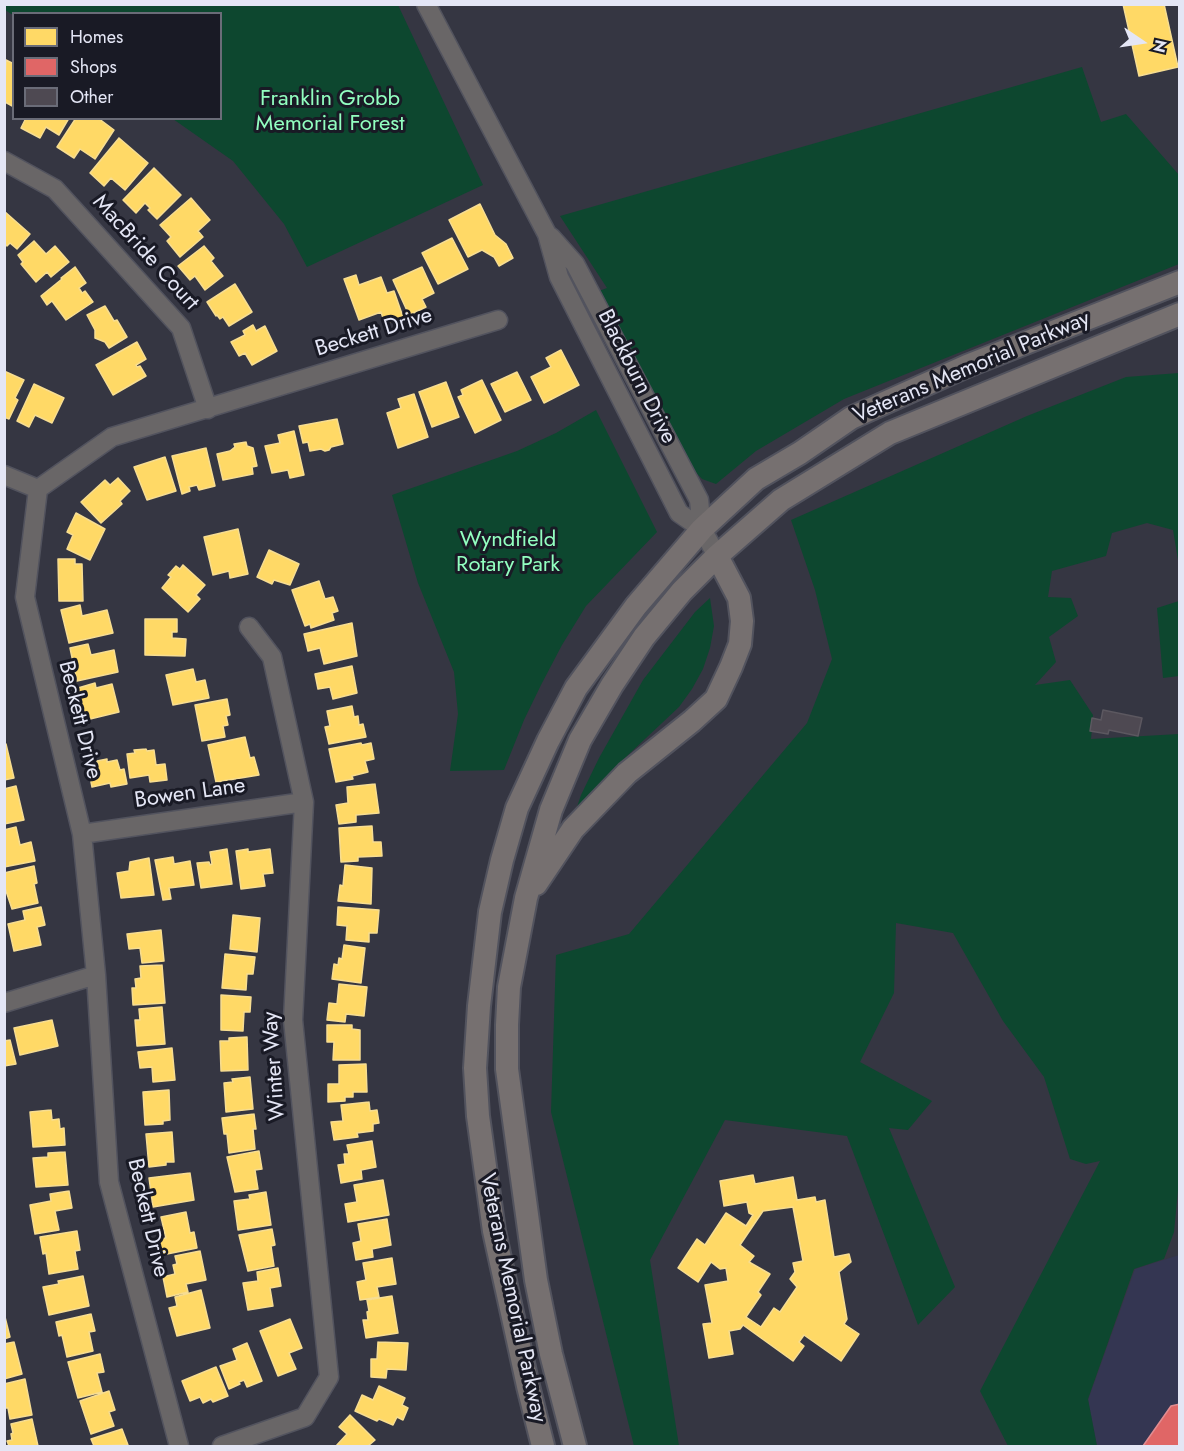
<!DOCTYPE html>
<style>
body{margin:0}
#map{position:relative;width:1184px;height:1451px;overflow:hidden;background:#353642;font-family:Jost,sans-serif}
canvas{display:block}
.frame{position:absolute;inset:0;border:6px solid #e4e6f5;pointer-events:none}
.legend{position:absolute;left:12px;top:12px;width:210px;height:108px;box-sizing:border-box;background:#191a25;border:2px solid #6a6c78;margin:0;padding:8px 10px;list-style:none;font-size:18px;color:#e4e6f5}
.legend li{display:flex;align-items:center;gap:12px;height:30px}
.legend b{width:30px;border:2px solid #6a6c78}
.north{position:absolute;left:1112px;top:12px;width:60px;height:60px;-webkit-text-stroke:4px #191a25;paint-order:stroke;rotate:103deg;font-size:16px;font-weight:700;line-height:24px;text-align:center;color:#e4e6f5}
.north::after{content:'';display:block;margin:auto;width:21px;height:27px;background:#e4e6f5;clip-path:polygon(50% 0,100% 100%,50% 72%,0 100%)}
</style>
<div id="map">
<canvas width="1184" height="1451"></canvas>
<div class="frame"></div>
<ul class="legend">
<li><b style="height:16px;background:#ffd966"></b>Homes</li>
<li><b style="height:16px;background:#e06666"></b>Shops</li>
<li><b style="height:16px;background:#4e4952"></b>Other</li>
</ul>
<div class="north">N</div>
</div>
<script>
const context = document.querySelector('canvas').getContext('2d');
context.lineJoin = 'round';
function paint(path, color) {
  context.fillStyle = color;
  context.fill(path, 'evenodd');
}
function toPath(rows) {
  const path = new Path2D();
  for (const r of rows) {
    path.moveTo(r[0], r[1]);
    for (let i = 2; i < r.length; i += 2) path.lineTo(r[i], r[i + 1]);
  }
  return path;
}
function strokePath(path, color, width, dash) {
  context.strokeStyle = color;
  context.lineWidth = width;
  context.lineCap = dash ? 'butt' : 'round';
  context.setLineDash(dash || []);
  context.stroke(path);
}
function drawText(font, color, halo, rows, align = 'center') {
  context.font = font + ' Jost,sans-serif';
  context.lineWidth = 6;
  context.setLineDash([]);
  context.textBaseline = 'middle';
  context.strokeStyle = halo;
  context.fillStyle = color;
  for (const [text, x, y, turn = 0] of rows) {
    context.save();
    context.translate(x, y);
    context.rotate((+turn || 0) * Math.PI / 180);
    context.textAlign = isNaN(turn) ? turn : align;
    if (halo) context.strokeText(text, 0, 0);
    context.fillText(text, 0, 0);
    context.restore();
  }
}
paint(toPath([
 [1179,1255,1179,1446,1097,1446,1088,1400,1135,1269]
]), '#343652');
paint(toPath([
 [4,5,398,5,483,185,307,267,284,224,233,161,173,119,220,118,220,14,13,15,5,10],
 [1082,67,1101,122,1126,114,1179,175,1179,264,844,399,756,451,716,484,702,479,690,466,596,292,607,288,560,216],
 [1179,373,1179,566,1173,530,1147,523,1112,533,1106,556,1052,571,1048,597,1071,598,1078,616,1049,637,1056,662,1035,685,1070,680,1093,715,1091,739,1179,734,1180,1169,1174,1232,1164,1259,1134,1269,1088,1399,1097,1446,1008,1446,980,1391,1100,1161,1086,1164,1070,1159,1044,1077,1003,1021,953,933,896,923,894,993,860,1062,932,1101,908,1130,889,1128,955,1287,918,1325,847,1136,725,1120,650,1260,679,1446,634,1446,551,1112,556,955,629,934,807,723,832,659,815,590,791,520,1027,416,1126,377],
 [596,410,657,532,586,606,562,645,541,685,524,720,504,770,450,771,458,714,454,672,418,583,392,495,517,451,556,433],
 [710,598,714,626,710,648,703,669,692,689,679,707,628,755,575,813,581,795,599,758,643,680,695,612],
 [1179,601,1179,676,1163,678,1157,608]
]), '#0d472f');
const homes = toPath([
 [1123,4,1164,4,1178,67,1139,76,1123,4],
 [6,60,14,64,14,107,5,102,4,104,6,60],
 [26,118,69,118,59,135,46,127,40,138,21,128,26,118],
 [76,118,98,118,114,130,95,159,80,149,74,158,57,147,76,118],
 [119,138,148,163,125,190,111,178,104,186,90,173,119,138],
 [154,168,181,195,157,219,148,210,150,208,145,203,136,213,123,200,154,168],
 [191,198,210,220,198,231,203,237,180,257,167,241,171,237,160,225,191,198],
 [480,204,495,235,506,244,513,258,499,266,494,257,482,250,468,257,449,220,480,204],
 [4,211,30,234,17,249,10,243,7,246,4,243,4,211],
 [452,238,468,269,438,284,422,253,452,238],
 [34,241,46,254,55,246,69,262,51,277,47,272,36,282,21,264,23,262,18,255,34,241],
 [204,246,214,258,211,261,223,276,205,290,195,276,190,280,178,266,204,246],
 [75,267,86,283,79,288,82,293,85,291,93,302,66,320,52,301,47,305,41,296,62,279,61,278,75,267],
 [422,267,434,293,422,299,426,307,409,315,393,280,422,267],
 [356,275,359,285,381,277,387,293,394,291,403,317,385,324,381,312,359,320,344,279,356,275],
 [235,284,252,312,229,326,223,317,220,319,217,315,216,316,207,302,235,284],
 [105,306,114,321,117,320,127,337,109,348,105,342,95,338,95,330,87,315,105,306],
 [253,325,256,331,265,326,277,351,252,365,245,353,239,356,231,342,245,335,243,331,253,325],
 [137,342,146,359,136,365,137,367,140,366,146,376,113,395,96,365,137,342],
 [561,350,579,385,544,403,531,377,551,367,546,358,561,350],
 [4,371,24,380,15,398,18,400,9,419,4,417,4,371],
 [517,372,531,400,505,412,491,384,517,372],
 [482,380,501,420,475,433,458,397,463,395,461,390,482,380],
 [446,382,459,417,432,427,419,392,446,382],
 [34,384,64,398,52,423,35,415,29,427,17,421,34,384],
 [414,394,428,437,398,448,387,413,401,408,398,399,414,394],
 [337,419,343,444,331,447,329,450,325,451,321,449,310,451,308,442,303,443,299,426,337,419],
 [294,431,304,475,290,478,288,470,272,473,265,446,280,443,278,435,294,431],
 [246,442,247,446,253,448,257,466,252,467,253,474,223,480,217,454,230,451,235,447,234,444,246,442],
 [206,448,215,486,199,490,197,485,189,487,190,491,182,494,172,456,206,448],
 [165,457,176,491,147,500,134,467,165,457],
 [118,478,130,491,120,501,122,504,101,523,81,502,105,480,110,485,118,478],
 [76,513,105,529,90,560,67,549,73,535,67,532,76,513],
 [238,529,248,574,230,578,229,571,213,575,204,537,238,529],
 [269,550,299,564,290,585,274,580,272,584,257,577,269,550],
 [58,559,75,559,75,564,82,564,83,601,59,601,58,559],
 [183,565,205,585,196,595,200,599,188,612,162,588,171,577,168,575,176,566,180,569,183,565],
 [319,581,325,599,333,597,338,611,332,613,334,620,311,628,310,624,305,626,292,590,319,581],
 [80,605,82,616,107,610,113,633,69,643,61,610,80,605],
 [145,619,177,619,177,632,172,632,172,638,186,639,185,656,145,655,145,619],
 [352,623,357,656,324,664,320,648,308,651,304,634,352,623],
 [88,644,91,655,114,650,118,672,77,681,70,648,88,644],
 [352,666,357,693,333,699,330,687,318,689,315,674,352,666],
 [193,669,196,682,205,680,209,698,173,705,166,675,193,669],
 [95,683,96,688,112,684,119,712,86,720,78,688,95,683],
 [227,699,230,715,226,716,228,725,223,726,225,737,202,741,195,705,227,699],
 [352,706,354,717,358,716,359,725,363,724,366,737,329,744,325,727,330,726,327,711,352,706],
 [245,737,250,758,254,757,259,775,216,782,208,745,245,737],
 [361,743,362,745,371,743,374,759,365,761,368,772,352,776,353,779,336,782,329,749,361,743],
 [6,744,14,778,4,780,4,745,6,744],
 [146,749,147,751,154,750,156,765,165,764,167,780,150,782,149,775,130,778,127,754,135,753,134,750,146,749],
 [107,759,107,762,117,760,120,770,124,769,127,784,111,787,110,783,92,787,88,767,98,765,97,761,107,759],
 [375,784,379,813,356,815,356,822,339,824,336,805,348,803,347,787,375,784],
 [16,786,24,820,4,824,4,789,16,786],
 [372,826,373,842,381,842,382,856,358,857,358,861,341,862,339,828,372,826],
 [16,827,20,845,31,842,35,861,4,867,4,830,16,827],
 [227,849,232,884,201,888,197,863,209,862,210,865,212,864,210,852,227,849],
 [248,849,248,852,270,849,273,873,263,874,265,886,241,889,236,851,248,849],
 [173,857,174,864,190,861,194,885,169,888,171,899,163,900,155,860,173,857],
 [149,858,154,895,121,898,117,873,129,871,130,862,149,858],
 [345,865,372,868,371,904,338,901,340,885,343,886,345,865],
 [34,866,37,883,34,884,38,903,12,909,4,885,4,873,34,866],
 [41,907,45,925,37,927,41,945,14,951,8,924,25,920,23,911,41,907],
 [338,907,379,910,377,933,369,933,369,942,346,940,347,926,337,925,338,907],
 [233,915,260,918,257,952,230,949,233,915],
 [161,930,164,961,142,963,140,948,129,949,127,934,161,930],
 [344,945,365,948,361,983,332,979,334,964,338,965,339,958,342,959,344,945],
 [225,954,255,957,253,974,247,974,246,990,222,988,225,954],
 [162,965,165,1003,133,1005,132,988,136,988,135,979,141,978,140,966,162,965],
 [339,984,367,987,364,1016,346,1014,345,1022,327,1020,329,1003,337,1004,339,984],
 [221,995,251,997,250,1012,244,1012,243,1031,221,1030,221,995],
 [162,1007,165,1044,137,1046,135,1020,140,1020,139,1009,162,1007],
 [52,1020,58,1046,20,1055,14,1028,52,1020],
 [327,1025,352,1025,352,1029,360,1030,360,1060,333,1060,334,1042,327,1042,327,1025],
 [247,1037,248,1070,221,1071,220,1041,229,1041,229,1038,247,1037],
 [10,1040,16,1064,4,1066,4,1041,10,1040],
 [172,1048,175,1080,153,1082,152,1067,140,1068,138,1052,172,1048],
 [366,1064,367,1092,353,1092,353,1097,345,1097,345,1101,328,1102,328,1084,339,1084,339,1065,366,1064],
 [250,1077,253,1109,226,1112,224,1083,233,1082,232,1079,250,1077],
 [169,1090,170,1120,163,1121,163,1124,145,1125,143,1092,169,1090],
 [369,1102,370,1111,377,1110,379,1123,373,1124,373,1131,357,1133,358,1137,334,1140,331,1122,343,1121,341,1105,369,1102],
 [51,1110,52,1120,59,1119,60,1129,64,1128,65,1145,33,1147,30,1112,51,1110],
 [254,1114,256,1129,253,1129,255,1149,229,1153,227,1134,224,1134,222,1118,254,1114],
 [172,1132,174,1162,166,1162,166,1165,149,1167,146,1134,172,1132],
 [372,1141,376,1167,361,1170,362,1179,341,1183,338,1165,345,1164,344,1154,349,1154,347,1145,372,1141],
 [259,1151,262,1169,255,1170,258,1189,235,1192,227,1157,259,1151],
 [65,1152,68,1185,36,1187,33,1158,48,1157,48,1153,65,1152],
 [190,1173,194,1200,153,1207,149,1178,190,1173],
 [753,1175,755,1184,793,1177,797,1200,815,1197,816,1202,825,1200,834,1257,849,1254,851,1262,839,1272,847,1319,844,1324,859,1334,841,1361,804,1335,799,1342,804,1346,793,1361,743,1325,740,1329,729,1331,733,1354,709,1358,703,1324,712,1323,705,1285,728,1281,726,1268,720,1269,711,1262,698,1282,678,1268,697,1239,705,1245,726,1213,746,1226,753,1215,749,1213,747,1202,724,1206,720,1181,753,1175],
 [793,1207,803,1261,793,1263,795,1272,790,1279,797,1287,780,1312,774,1308,761,1327,746,1317,761,1295,758,1292,770,1274,749,1262,754,1256,740,1245,763,1211,793,1207],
 [383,1180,389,1215,348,1222,345,1204,357,1202,354,1185,383,1180],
 [69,1191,72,1208,55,1211,59,1230,35,1234,30,1205,51,1201,50,1194,69,1191],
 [266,1192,271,1225,238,1230,234,1201,250,1199,249,1195,266,1192],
 [186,1212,190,1233,194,1232,197,1248,162,1255,159,1239,166,1238,161,1217,186,1212],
 [387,1219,391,1245,372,1249,373,1257,356,1260,353,1243,361,1241,358,1224,387,1219],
 [272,1229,275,1245,271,1246,274,1266,248,1271,239,1235,272,1229],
 [77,1231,80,1250,75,1251,78,1269,49,1274,46,1253,43,1254,40,1237,77,1231],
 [200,1251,206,1280,186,1284,188,1292,167,1297,163,1277,175,1274,173,1265,177,1264,175,1256,200,1251],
 [392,1258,396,1284,377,1287,379,1297,360,1300,357,1282,366,1280,363,1263,392,1258],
 [278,1268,281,1286,270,1288,273,1306,248,1310,243,1283,258,1281,257,1272,278,1268],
 [83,1276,89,1306,49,1315,43,1287,59,1284,58,1281,83,1276],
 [201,1290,210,1328,177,1336,169,1308,177,1306,175,1297,201,1290],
 [392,1296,398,1333,366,1338,363,1320,368,1320,367,1312,369,1311,367,1300,392,1296],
 [4,1313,10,1337,4,1339,4,1313],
 [91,1314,95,1331,89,1332,93,1351,67,1357,62,1335,59,1336,56,1322,91,1314],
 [290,1319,302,1348,289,1353,296,1369,278,1376,260,1331,290,1319],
 [14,1342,22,1374,4,1379,4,1344,14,1342],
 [378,1342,408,1343,406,1370,387,1369,386,1378,371,1377,371,1359,377,1359,378,1342],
 [247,1343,262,1381,247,1387,244,1380,239,1382,240,1384,229,1389,220,1366,237,1360,233,1349,247,1343],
 [100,1354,104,1372,97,1373,102,1392,78,1398,68,1362,100,1354],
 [216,1367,228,1396,213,1402,211,1399,203,1403,200,1397,190,1401,182,1381,216,1367],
 [25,1379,32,1415,10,1419,8,1408,5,1408,4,1406,4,1384,25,1379],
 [379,1386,405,1398,402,1405,408,1408,403,1420,397,1417,393,1425,379,1419,377,1421,355,1411,362,1395,373,1400,379,1386],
 [109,1391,115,1410,109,1412,114,1426,91,1434,80,1401,109,1391],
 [350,1415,375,1440,368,1446,336,1446,347,1434,339,1427,350,1415],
 [32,1419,38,1446,9,1446,7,1441,12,1440,11,1434,13,1433,11,1424,32,1419],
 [122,1429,128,1445,94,1446,91,1439,122,1429]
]);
paint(homes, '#ffd966');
strokePath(homes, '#f7dd91', 1.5);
const shops = toPath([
 [1180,1404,1180,1446,1143,1446,1171,1406,1180,1404]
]);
paint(shops, '#e06666');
strokePath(shops, '#e18c91', 1.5);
const building = toPath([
 [1103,710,1142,718,1138,736,1109,730,1108,734,1090,731,1092,718,1101,720,1103,710]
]);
paint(building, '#4e4952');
strokePath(building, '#5c5860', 1.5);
const minor = toPath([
 [426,4,547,234,559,277,679,513,702,529],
 [4,161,55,189,181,328,208,409],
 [551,237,575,264,699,500,702,529,717,556],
 [4,475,38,489],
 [82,834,304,802],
 [4,1003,96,975],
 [179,1446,109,1182,96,975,82,834,25,597,38,489,112,437,498,320],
 [222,1446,305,1417,329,1377,293,1020,304,802,272,657,249,627]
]);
const major = toPath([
 [536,884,573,829,627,773,692,721,716,699,731,667,740,644,742,621,739,598,717,556],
 [543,1446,528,1386,494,1231,478,1116,475,1068,479,1006,490,912,502,860,517,808,548,741,576,688,636,606,702,529,756,479,800,453,851,418,967,366,1180,282],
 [575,1446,551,1354,536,1280,507,1069,507,1025,509,987,526,898,551,810,580,740,612,685,644,637,682,591,717,556,781,500,890,433,1180,314]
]);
strokePath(minor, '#52535e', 21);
strokePath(major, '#52535e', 26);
strokePath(minor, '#696667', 18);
strokePath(major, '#767070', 22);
drawText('22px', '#92ffc0', '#191a25', [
 ["Franklin Grobb",330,100],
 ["Memorial Forest",330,125],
 ["Wyndfield",508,541],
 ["Rotary Park",508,566]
]);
drawText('22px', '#e4e6f5', '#191a25', [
 ["MacBride Court",145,253,48],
 ["Beckett Drive",374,333,-17],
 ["Veterans Memorial Parkway",972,368,-23],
 ["Blackburn Drive",636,377,63],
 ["Beckett Drive",79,720,76],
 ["Bowen Lane",190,794,-8],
 ["Winter Way",275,1066,-94],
 ["Beckett Drive",147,1218,77],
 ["Veterans Memorial Parkway",512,1298,78]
]);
</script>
